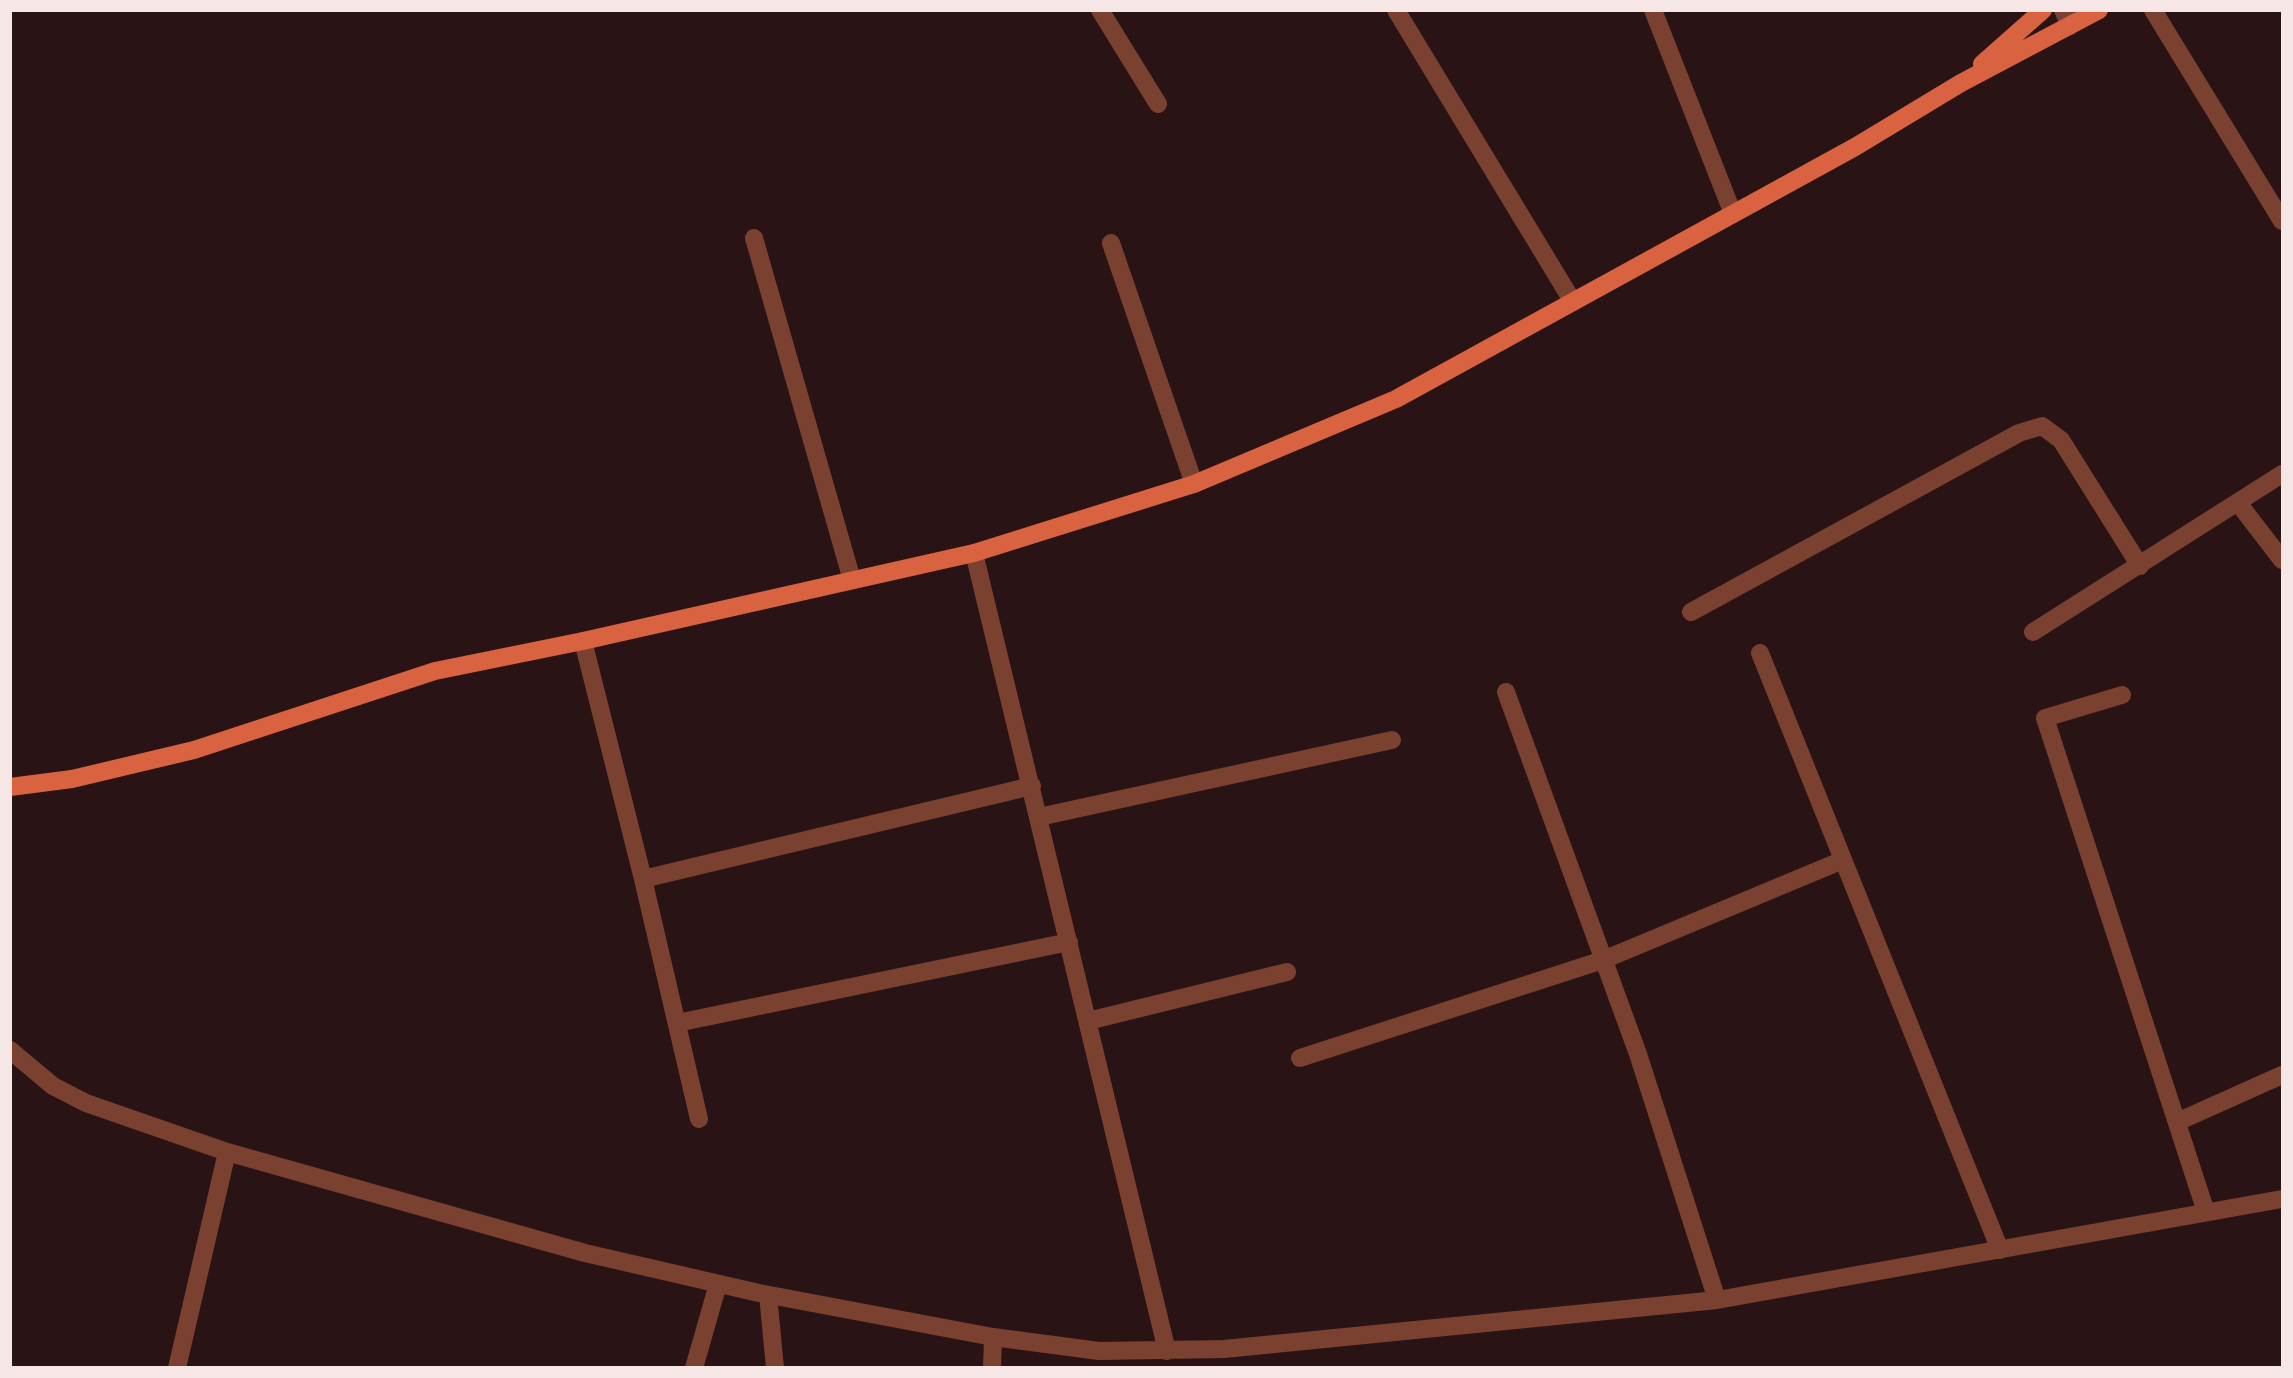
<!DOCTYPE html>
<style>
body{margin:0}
#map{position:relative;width:2293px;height:1378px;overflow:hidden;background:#2a1314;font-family:"Sofia Sans Condensed",sans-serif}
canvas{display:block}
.frame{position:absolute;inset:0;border:12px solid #f7e6e6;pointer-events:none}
</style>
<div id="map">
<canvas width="2293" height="1378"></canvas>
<div class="frame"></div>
</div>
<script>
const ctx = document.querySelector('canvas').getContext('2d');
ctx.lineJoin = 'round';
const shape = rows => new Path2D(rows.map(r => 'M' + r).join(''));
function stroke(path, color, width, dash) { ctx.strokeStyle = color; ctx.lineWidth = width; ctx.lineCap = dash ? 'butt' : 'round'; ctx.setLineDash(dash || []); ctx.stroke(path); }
stroke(shape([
 [1100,10,1158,104],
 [1396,10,1573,302],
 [1653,10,1733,214],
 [2063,10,2070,26],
 [2153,10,2282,221],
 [754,238,852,580],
 [1111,243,1194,484],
 [2239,504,2282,560],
 [974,553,1167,1351],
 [1691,612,2019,433,2042,426,2061,440,2140,566],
 [2033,632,2282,474],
 [583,641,643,879,699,1119],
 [1760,653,2000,1250],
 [1506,692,1638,1054,1717,1300],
 [2122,695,2045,718,2206,1212],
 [1039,817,1392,740],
 [643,879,1032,786],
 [1088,1021,1287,972],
 [677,1023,1069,942],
 [10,1050,53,1086,86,1103,227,1152,585,1253,759,1293,993,1337,1099,1351,1224,1349,1717,1300,2282,1199],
 [1300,1058,1603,960,1843,860],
 [2177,1122,2282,1075],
 [768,1295,775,1368],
 [177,1368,227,1152],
 [694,1368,718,1284],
 [992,1368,993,1337]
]), '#7a4131', 18);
stroke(shape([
 [1982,64,2043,10],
 [10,787,72,779,194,750,435,671,583,641,974,553,1194,484,1396,399,1855,147,1961,83,2099,10]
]), '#d96340', 18);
</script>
